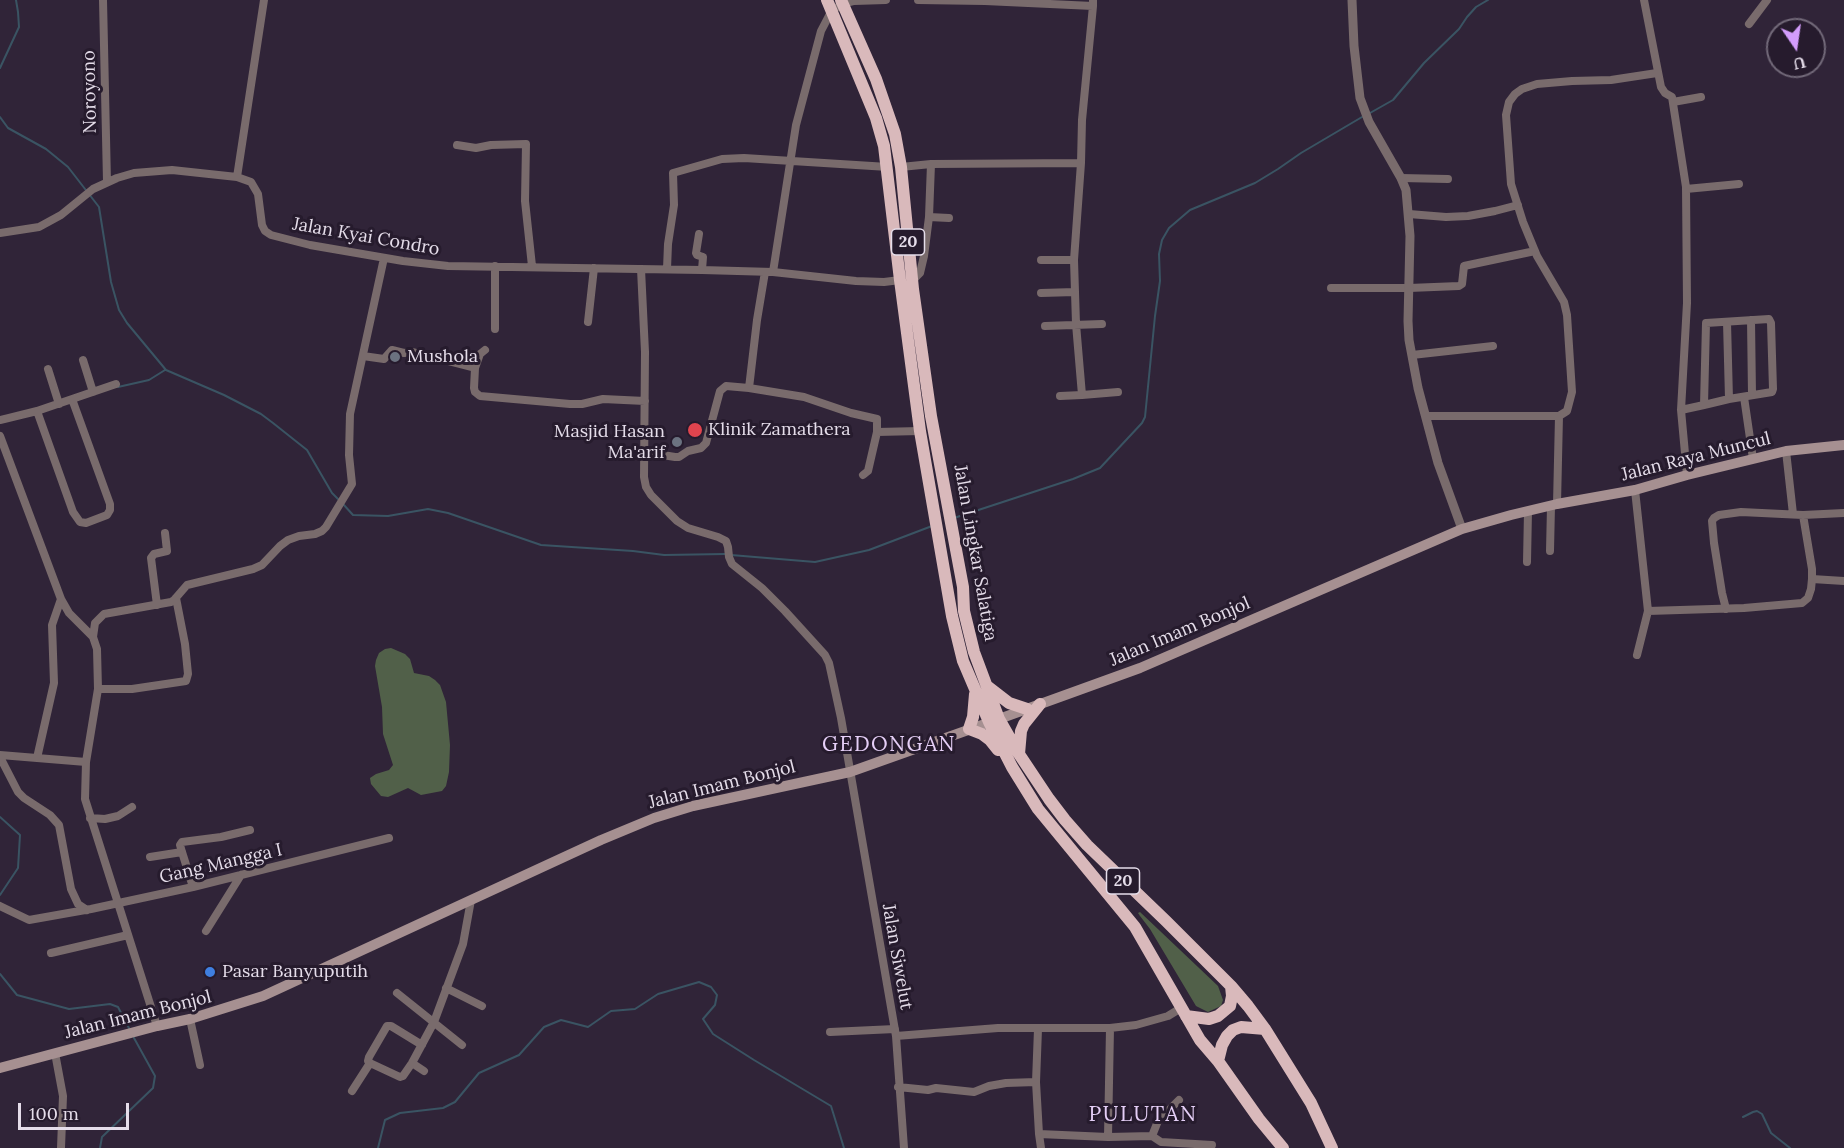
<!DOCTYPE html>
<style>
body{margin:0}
#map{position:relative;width:1844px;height:1148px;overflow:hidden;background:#302438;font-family:Lora,serif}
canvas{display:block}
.north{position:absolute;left:1766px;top:18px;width:60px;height:60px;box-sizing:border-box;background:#261b2d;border:2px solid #726979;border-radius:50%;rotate:167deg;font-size:16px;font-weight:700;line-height:24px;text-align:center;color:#e5ddea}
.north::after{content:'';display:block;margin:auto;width:21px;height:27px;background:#d39cfc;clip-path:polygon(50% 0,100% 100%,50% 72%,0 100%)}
.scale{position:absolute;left:18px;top:1103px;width:111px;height:27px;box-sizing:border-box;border:3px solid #e5ddea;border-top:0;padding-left:8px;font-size:18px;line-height:21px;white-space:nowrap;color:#e5ddea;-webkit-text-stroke:4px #261b2d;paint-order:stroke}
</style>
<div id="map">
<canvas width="1844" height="1148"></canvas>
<div class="north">U</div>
<div class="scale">100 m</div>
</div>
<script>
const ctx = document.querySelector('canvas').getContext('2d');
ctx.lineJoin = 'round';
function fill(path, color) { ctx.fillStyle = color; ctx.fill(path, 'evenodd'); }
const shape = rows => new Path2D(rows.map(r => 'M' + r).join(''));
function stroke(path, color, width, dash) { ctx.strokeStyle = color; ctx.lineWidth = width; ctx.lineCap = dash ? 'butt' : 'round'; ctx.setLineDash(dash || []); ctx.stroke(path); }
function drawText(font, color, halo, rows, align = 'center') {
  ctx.font = font + ' Lora,serif'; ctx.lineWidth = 6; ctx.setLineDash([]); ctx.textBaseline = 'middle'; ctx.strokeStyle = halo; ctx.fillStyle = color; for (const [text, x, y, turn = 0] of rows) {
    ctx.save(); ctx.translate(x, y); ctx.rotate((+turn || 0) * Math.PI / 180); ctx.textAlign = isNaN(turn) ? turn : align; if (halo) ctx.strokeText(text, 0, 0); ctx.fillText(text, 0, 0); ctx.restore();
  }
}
fill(shape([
 [391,648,405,654,410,659,414,673,429,676,435,680,440,685,446,702,450,745,449,772,446,786,442,791,421,795,408,788,388,797,381,796,371,784,370,778,376,774,389,770,393,765,383,734,382,707,375,666,376,660,379,653,385,649],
 [1140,912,1218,986,1223,1000,1221,1006,1208,1012,1196,1006,1150,929,1140,916,1138,913]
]), '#516049');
stroke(shape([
 [0,68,19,27,18,12,16,0],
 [1370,113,1393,100,1424,63,1459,29,1467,17,1476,7,1488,0],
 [0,117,8,128,46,149,68,167,99,207,111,282,119,310,127,323,166,370,224,395,261,414,273,423,307,450,332,493,339,500],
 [118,387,149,380,165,370],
 [343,504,353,515,388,516,428,509,448,513,541,545,633,551,664,555,725,554],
 [954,518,1073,479,1100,468,1142,423,1145,417,1155,316,1160,281,1159,254,1162,240,1169,228,1190,210,1255,183,1278,169,1301,153,1362,117],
 [731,555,815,562,869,550,932,526],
 [0,817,20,835,18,868,0,895],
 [0,974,17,995,69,1009,110,1004,118,1007,130,1030],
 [1743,1117,1753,1112,1757,1111,1762,1114,1771,1133,1790,1148],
 [100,1148,102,1137,153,1088,155,1076,134,1038],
 [378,1148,385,1120,400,1113,443,1108,455,1102,479,1073,519,1055,544,1027,561,1020,588,1027,611,1011,635,1009,658,994,699,982,711,987,717,995,715,1005,703,1019,713,1034,754,1060,831,1106,844,1148]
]), '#3a5463', 2);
stroke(shape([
 [103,0,107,182],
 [918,0,985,1,1093,6,1093,0],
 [1644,0,1661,87,1665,93,1672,97,1686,187,1687,303,1681,410,1687,475],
 [1749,24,1767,0],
 [1673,102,1701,97],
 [457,145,476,148,491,145,526,144,525,201,532,266],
 [1081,163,1074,260,1076,324,1082,395,1118,392],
 [901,167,931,164,1081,163,1082,120,1093,6],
 [237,177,264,0],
 [1401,178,1448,179],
 [1686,189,1739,184],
 [1409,214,1446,217,1468,216,1495,211,1518,205],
 [929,217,949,218],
 [0,233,39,227,61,215,93,189,117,178,134,173,172,170,237,177,251,182,258,194,262,225,265,231,271,235,310,245,403,261,448,266,702,270,773,272,856,281,884,282,900,280],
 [699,234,696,253,697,255,703,257,702,270],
 [1041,260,1074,260],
 [495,266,495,329],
 [641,269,645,352,644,477,646,487,651,495,677,521,688,528,718,537,726,541,728,547,729,557,732,564,762,588,785,611,825,655,829,663,841,718,896,1036,904,1148],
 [667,269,668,244,674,205,673,173,722,159,744,158,888,167],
 [773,272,796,125,821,31,832,10,843,4,854,1,886,0],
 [912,279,915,278,920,273,924,256,929,217,931,164],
 [1331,288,1409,288,1459,286,1462,284,1464,266,1535,251],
 [1041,293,1075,292],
 [1751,320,1752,395],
 [588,322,594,268],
 [1727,322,1729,399],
 [1045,326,1102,324],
 [1412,355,1493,346],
 [363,356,384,359,392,350,404,353,413,352,475,368,474,388,475,392,480,396,570,404,582,404,603,399,645,401],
 [83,360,93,392],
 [475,368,480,354,485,350],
 [48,369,59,404],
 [749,388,804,397,851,413,877,419,877,432,868,471,863,475],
 [1060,396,1082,395],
 [1744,397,1753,459],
 [1681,410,1704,405,1729,399,1772,392,1773,389,1771,323,1769,319,1706,323,1704,405],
 [37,411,73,512,80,522,86,523,107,515,110,510,110,504,72,399],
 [1426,416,1559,416],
 [0,420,37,411,116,384],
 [877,432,920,431],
 [0,436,61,599,69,613,93,637,97,649,98,689,86,762,85,799,157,1026],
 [1786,451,1793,514],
 [644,452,675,457,679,457,688,451,701,448,706,443,720,391,726,386,749,388,757,320,765,272],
 [1635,490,1648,611,1637,655],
 [1557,504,1559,416,1567,411,1572,392,1567,315,1564,302,1537,256,1523,222,1511,184,1506,115,1509,102,1515,94,1522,89,1537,84,1572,81,1611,80,1657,73],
 [1803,515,1812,569,1812,579],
 [1550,551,1551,506],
 [1527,562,1528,511],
 [157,605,151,558,154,554,167,551,165,533],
 [1726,609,1722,593,1714,543,1712,521,1714,518,1719,515,1741,512,1803,515,1844,513],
 [1648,611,1744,608,1802,603,1808,598,1811,589,1812,579,1844,581],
 [93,637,95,623,104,614,171,602,174,600,187,585,253,569,262,565,280,546,288,540,299,536,315,534,322,531,326,527,352,484,349,455,350,414,384,258],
 [98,689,132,689,186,681,188,674,185,644,176,598],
 [0,755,86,762],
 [0,757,18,792,24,798,50,815,59,825,71,889,78,904,87,910],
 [37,758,54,683,52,625,61,599],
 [90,818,105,819,118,816,132,807],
 [150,857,182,852],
 [193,887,182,852,180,845,182,842,221,837,250,830],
 [0,906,29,920,91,909,193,887,389,838],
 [206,931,241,875],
 [51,953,128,935],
 [446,988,482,1006],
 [397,993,462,1045],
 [190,1019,200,1065],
 [1038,1029,1036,1082,1039,1134],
 [830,1032,895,1029],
 [896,1036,998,1028,1110,1028,1136,1025,1168,1016,1181,1008],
 [55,1053,63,1096,61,1148],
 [370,1063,400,1077,403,1076,412,1063,434,1022,463,944,471,900],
 [412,1063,424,1071],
 [898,1087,928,1090,936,1088,974,1092,989,1086,1006,1083,1036,1082],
 [352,1091,370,1063,368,1061,369,1057,387,1026,391,1026,422,1045],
 [1152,1136,1158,1121,1179,1100],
 [1108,1137,1110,1028],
 [1041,1148,1039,1134,1108,1137,1152,1136,1161,1142,1212,1145]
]), '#796b6c', 8);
stroke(shape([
 [1352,0,1354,46,1360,98,1369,122,1401,178,1406,190,1410,236,1408,321,1409,340,1418,388,1438,463,1462,529]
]), '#796b6c', 9);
stroke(shape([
 [0,1068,157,1026,190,1019,263,996,601,840,654,818,693,806,850,772,999,719,1140,668,1462,529,1511,515,1557,504,1635,490,1687,475,1786,451,1844,445]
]), '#a69091', 10);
stroke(shape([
 [827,0,876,118,884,146,900,280,920,431,952,616,963,661,989,722,1012,767,1038,809,1135,927,1200,1040,1218,1061,1259,1119,1283,1148],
 [841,0,876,79,895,134,901,167,913,289,931,416,963,587,964,611,974,652,999,719,1019,754,1049,799,1065,820,1087,845,1166,921,1231,986,1248,1006,1265,1029,1311,1103,1332,1148],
 [987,686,1009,703,1027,709],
 [975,694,973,717,969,729,982,734,990,740,998,750],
 [1019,754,1021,731,1024,724,1040,704],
 [1186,1016,1209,1019,1218,1016,1230,1006,1232,996,1231,986],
 [1218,1061,1222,1045,1227,1036,1233,1030,1241,1027,1265,1029]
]), '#d9b9bb', 12);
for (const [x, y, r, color] of [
 [395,357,6,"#6b7280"],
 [695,430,8,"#e0444e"],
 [677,442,6,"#6b7280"],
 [210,972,6,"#3f7fe0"]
]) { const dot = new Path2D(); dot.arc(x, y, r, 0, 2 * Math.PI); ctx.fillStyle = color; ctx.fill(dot); stroke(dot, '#261b2d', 2); }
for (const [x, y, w] of [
 [908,242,33],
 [1123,881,33]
]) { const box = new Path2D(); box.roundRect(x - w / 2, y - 13, w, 26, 4.5); ctx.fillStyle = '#261b2d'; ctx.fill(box); stroke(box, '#e5ddea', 1.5); }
drawText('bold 16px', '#e5ddea', null, [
 ["20",908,242],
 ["20",1123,881]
]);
drawText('18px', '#e5ddea', '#261b2d', [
 ["Noroyono",90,92,-91],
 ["Jalan Kyai Condro",366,237,10],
 ["Jalan Raya Muncul",1696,457,-14],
 ["Jalan Lingkar Salatiga",975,553,80],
 ["Jalan Imam Bonjol",1180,632,-23],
 ["Jalan Imam Bonjol",722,785,-14],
 ["Gang Mangga I",221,864,-13],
 ["Jalan Siwelut",897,957,80],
 ["Jalan Imam Bonjol",138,1015,-14]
]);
drawText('18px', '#e5ddea', '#261b2d', [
 ["Mushola",407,357],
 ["Klinik Zamathera",708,430],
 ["Masjid Hasan",665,432,"right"],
 ["Ma'arif",665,453,"right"],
 ["Pasar Banyuputih",222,972]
], 'left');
ctx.letterSpacing = '1.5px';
drawText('21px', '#e5cff7', '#261b2d', [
 ["GEDONGAN",889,745],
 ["PULUTAN",1143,1115]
]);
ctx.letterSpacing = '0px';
</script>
